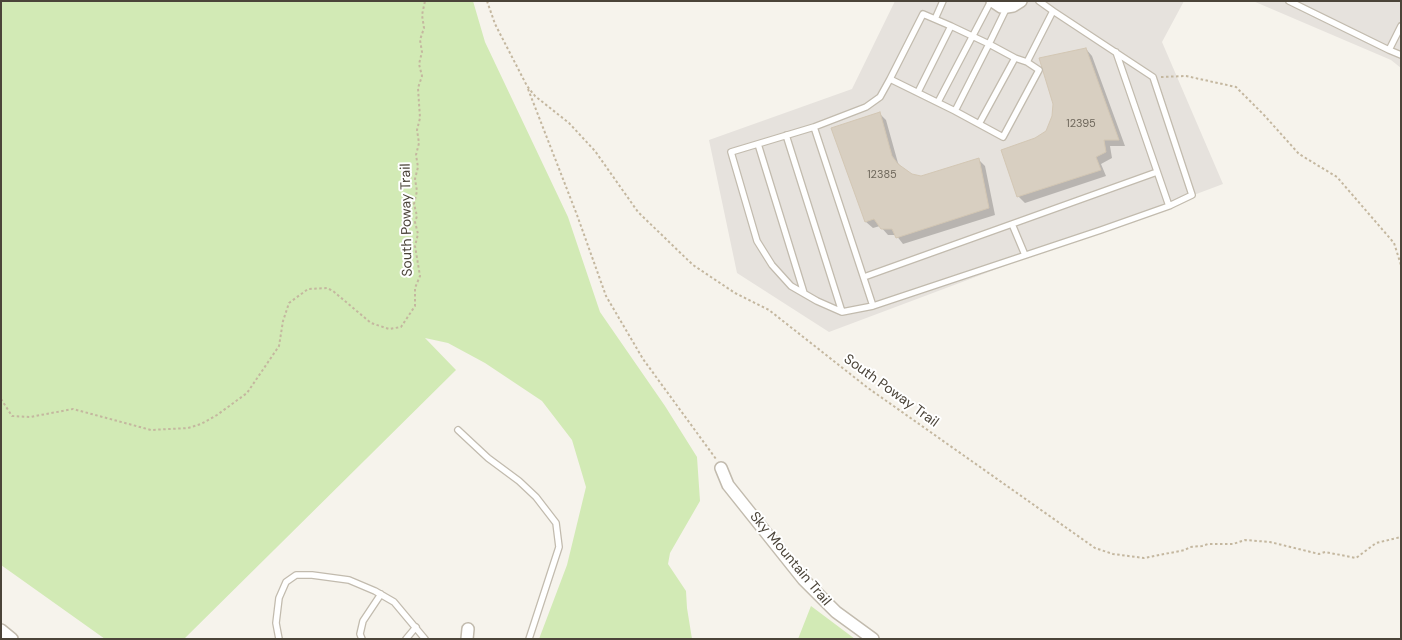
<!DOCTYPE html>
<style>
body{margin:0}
#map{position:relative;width:1402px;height:640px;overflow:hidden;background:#f6f3ec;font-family:"DM Sans",sans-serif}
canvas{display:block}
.frame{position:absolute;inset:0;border:2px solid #4b4439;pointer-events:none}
</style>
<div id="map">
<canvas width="1402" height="640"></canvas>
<div class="frame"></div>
</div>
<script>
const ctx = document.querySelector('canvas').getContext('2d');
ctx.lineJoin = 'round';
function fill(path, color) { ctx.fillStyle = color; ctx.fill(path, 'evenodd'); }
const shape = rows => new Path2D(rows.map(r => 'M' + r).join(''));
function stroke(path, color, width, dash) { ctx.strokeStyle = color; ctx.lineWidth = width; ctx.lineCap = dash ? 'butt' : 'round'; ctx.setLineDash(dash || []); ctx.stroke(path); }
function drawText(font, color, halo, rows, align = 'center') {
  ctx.font = font + ' "DM Sans",sans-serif'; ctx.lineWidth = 4; ctx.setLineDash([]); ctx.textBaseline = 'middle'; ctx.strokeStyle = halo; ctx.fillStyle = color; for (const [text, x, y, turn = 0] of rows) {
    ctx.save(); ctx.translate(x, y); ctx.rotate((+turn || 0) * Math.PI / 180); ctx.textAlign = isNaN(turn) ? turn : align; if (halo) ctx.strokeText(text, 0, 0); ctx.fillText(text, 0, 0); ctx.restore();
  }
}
fill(shape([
 [895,1,1184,1,1162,42,1223,184,829,332,737,273,709,140,852,89],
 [1253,1,1401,1,1401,68,1391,60]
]), '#e6e2dd');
fill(shape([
 [1,1,473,1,485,42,568,217,600,312,665,406,697,457,700,501,670,553,668,564,686,591,687,608,692,639,539,639,567,565,586,487,572,440,542,401,485,363,448,343,425,338,456,370,184,639,105,639,1,565],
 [811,606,855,639,798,639]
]), '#d2eab5');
fill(shape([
 [1086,49,1092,56,1125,146,1110,146,1112,158,1101,164,1106,176,1025,203,1018,196,1036,139,1047,132],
 [879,113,886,120,898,163,902,168,911,175,921,177,979,160,985,166,995,215,903,244,896,235,888,235,880,226,873,228,866,222,833,129]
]), '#0003');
const building = shape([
 [1086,48,1119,140,1104,140,1106,152,1096,157,1101,170,1017,197,1001,150,1035,138,1046,131,1052,116,1053,104,1039,58,1086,48],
 [880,112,892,156,898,164,912,174,921,176,979,158,989,208,896,238,892,229,881,229,874,219,865,222,831,128,880,112]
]);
fill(building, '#d8cfc1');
stroke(building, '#d3c7b4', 1);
const lane = shape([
 [1289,1,1389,50,1401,26],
 [935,19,943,1],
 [951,26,923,14,890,79,955,111],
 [1389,50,1401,55],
 [1116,52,1169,206],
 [1015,58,1027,62,1039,70,1003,137,979,124,1015,58],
 [1027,62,1053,11,1039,1],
 [918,92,951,26,989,44,1007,7],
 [938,102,991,1],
 [979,124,955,111,989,44,1015,58],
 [814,127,731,152,757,241,772,265,791,286,817,301,842,312,873,306,814,127,866,107,880,97,890,79],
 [786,135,842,312],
 [758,144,804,293],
 [1025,255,1012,224,1157,172],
 [864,277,1012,224],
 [873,306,1101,230,1169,206,1192,195,1153,77,1053,11],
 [458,430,488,458,519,481,536,497,556,523,559,547,529,639],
 [279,639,276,623,279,598,286,582,296,575,312,575,349,580,375,591,394,602,425,639],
 [362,639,360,634,363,621,381,594],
 [406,639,416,627]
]);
const street = shape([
 [992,1,1001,7,1007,7,1013,6,1021,1],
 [721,468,728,485,803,579,836,612,873,639],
 [1,630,12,639],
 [467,639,468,629]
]);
stroke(lane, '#c2bbae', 8);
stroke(street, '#c2bbae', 14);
stroke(shape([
 [487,1,495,24,527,86,535,96,569,123,595,151,638,212,693,265,735,293,769,310,868,388,1095,548,1113,554,1144,558,1185,550,1190,547,1202,546,1208,544,1233,544,1245,540,1270,542,1319,554,1325,552,1356,558,1376,543,1401,537],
 [1161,77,1186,76,1236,87,1264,115,1299,154,1337,177,1394,243,1401,265],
 [528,89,577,215,606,296,643,359,716,459],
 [1,399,12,416,30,417,73,409,151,430,188,428,201,424,217,415,247,393,279,346,283,321,289,303,308,289,327,288,333,291,371,323,389,329,401,327,415,306,415,288,420,276,415,246,418,234,415,222,417,216,414,204,417,191,415,179,418,167,416,155,419,143,417,130,420,118,418,88,422,76,419,64,422,52,420,40,424,28,422,15,425,1]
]), '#c4b79f', 2, [2.5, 2.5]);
stroke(lane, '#fff', 5.5);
stroke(street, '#fff', 11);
drawText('11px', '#6e675b', null, [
 ["12395",1081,124],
 ["12385",882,175]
]);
drawText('14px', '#4b4439', '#fff', [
 ["South Poway Trail",407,220,-91],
 ["South Poway Trail",891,391,36],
 ["Sky Mountain Trail",790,559,50]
]);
</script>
